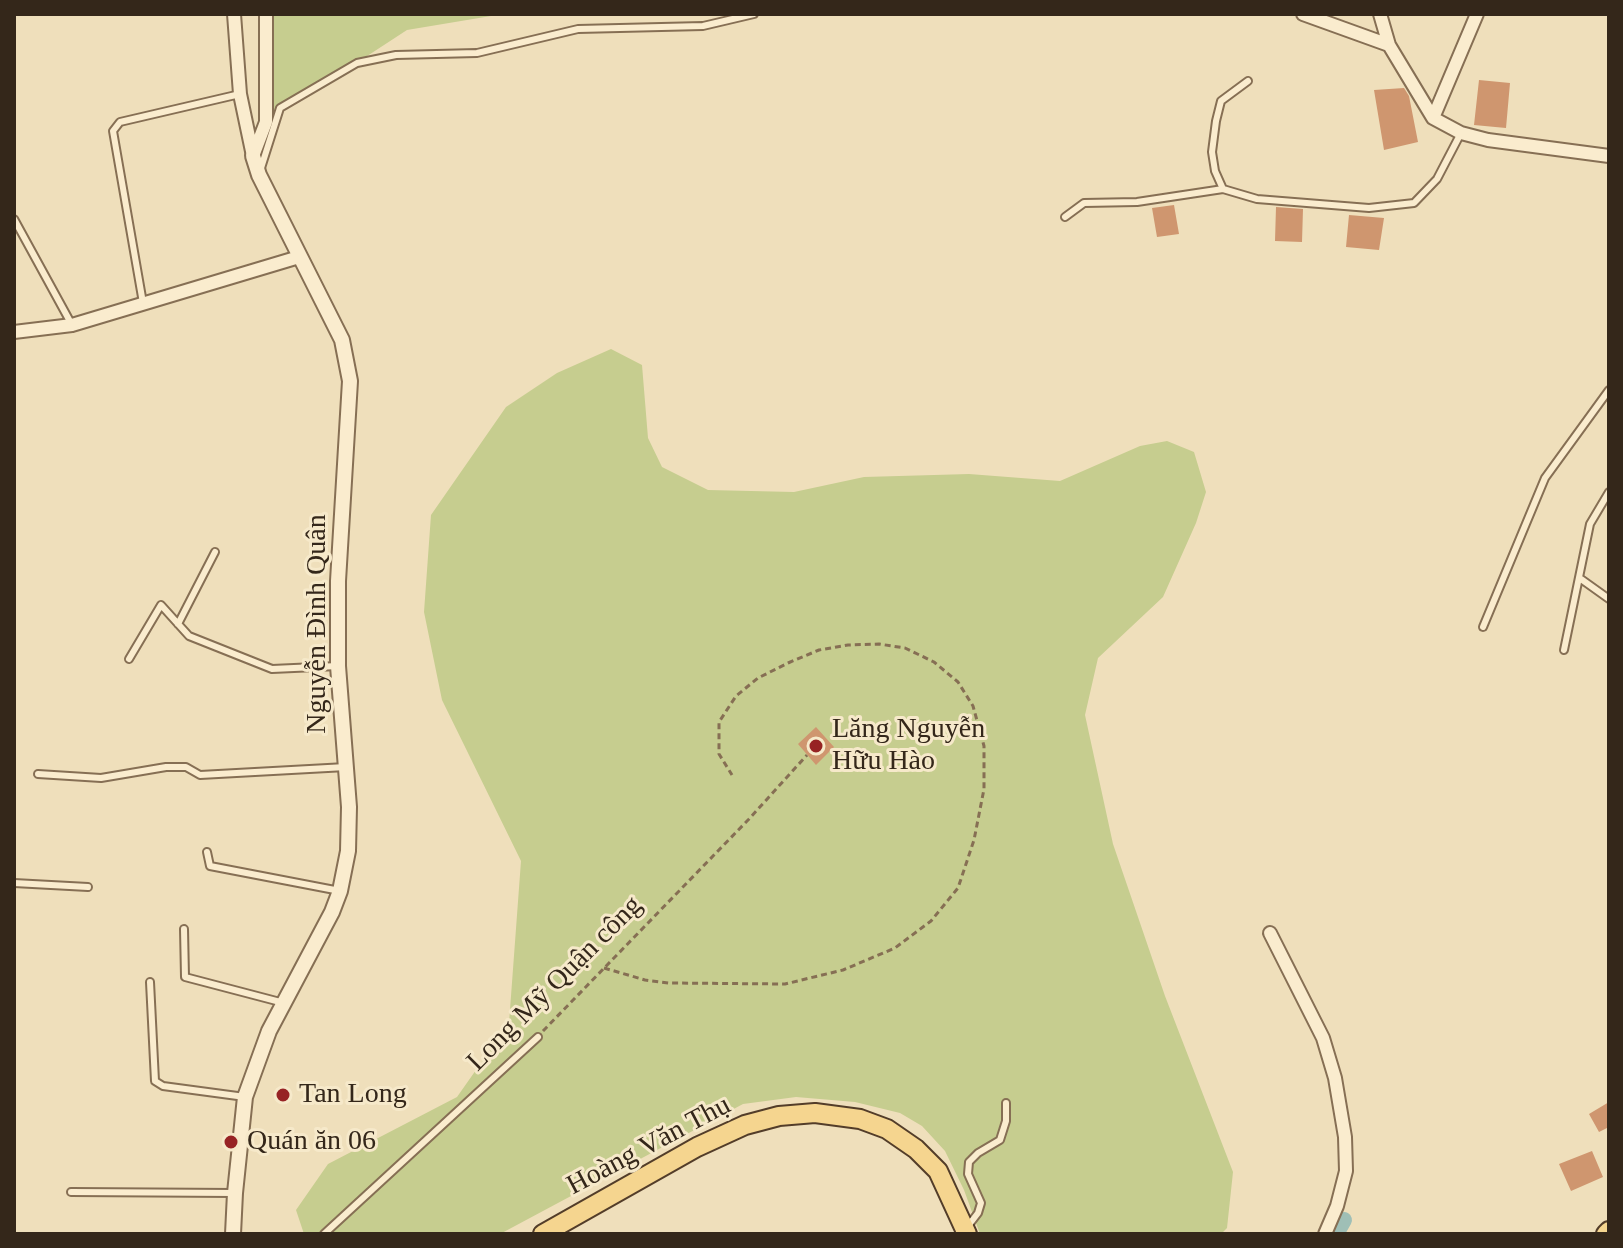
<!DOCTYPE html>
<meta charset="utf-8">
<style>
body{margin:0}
#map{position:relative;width:1623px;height:1248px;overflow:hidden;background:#efdfbb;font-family:"Times New Roman",serif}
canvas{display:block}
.frame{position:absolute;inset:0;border:16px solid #34271a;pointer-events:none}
</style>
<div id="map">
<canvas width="1623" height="1248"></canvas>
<div class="frame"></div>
</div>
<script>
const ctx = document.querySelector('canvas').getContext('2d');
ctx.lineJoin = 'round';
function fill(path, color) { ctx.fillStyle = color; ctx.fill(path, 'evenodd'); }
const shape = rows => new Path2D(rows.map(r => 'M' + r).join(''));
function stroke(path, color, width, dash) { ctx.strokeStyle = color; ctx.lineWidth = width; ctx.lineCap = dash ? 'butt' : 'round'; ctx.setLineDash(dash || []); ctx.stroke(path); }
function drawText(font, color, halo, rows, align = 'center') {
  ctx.font = font + ' "Times New Roman",serif'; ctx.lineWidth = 6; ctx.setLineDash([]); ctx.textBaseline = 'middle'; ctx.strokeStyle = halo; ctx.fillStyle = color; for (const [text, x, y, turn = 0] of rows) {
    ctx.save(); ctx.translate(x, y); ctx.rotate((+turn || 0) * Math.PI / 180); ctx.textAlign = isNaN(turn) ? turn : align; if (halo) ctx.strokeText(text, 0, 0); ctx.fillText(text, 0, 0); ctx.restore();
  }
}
fill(shape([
 [268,14,503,14,407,30,266,122],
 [611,349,642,365,648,438,662,467,708,490,794,492,864,477,969,474,1060,481,1140,446,1167,441,1194,452,1206,492,1196,523,1163,597,1098,658,1085,715,1113,844,1165,996,1233,1172,1227,1228,1221,1234,980,1234,964,1190,945,1151,922,1126,900,1113,855,1102,796,1097,743,1104,500,1234,304,1234,296,1210,328,1164,457,1097,509,1023,521,861,442,700,424,612,431,515,506,407,557,373]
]), '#c6cd8f');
stroke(shape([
 [1336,1234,1344,1220]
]), '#9fbfb6', 16);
fill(shape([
 [1479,80,1510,83,1506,128,1474,125],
 [1404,88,1409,96,1418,142,1384,150,1374,90],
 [1174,205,1179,234,1157,237,1152,208],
 [1276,207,1303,209,1302,242,1275,241],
 [1349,215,1384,218,1379,250,1346,247],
 [816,727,834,747,816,765,798,744],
 [1609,1102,1609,1127,1599,1132,1589,1114],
 [1592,1151,1603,1177,1571,1191,1559,1164]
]), '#cf966f');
const service = shape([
 [261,168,280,108,357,63,396,55,477,53,578,29,703,26,754,14],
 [1223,189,1215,171,1212,152,1216,121,1221,101,1248,81],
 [1065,217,1084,203,1137,202,1223,189,1257,199,1369,208,1414,203,1437,179,1461,133],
 [14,219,72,325],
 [143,303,113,131,120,122,240,94],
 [1581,579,1609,599],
 [178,624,215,552],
 [1483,627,1545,478,1609,390],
 [1564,650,1590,524,1609,492],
 [129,659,161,605,189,636,272,669,338,666],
 [38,774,101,778,166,767,186,767,200,775,346,767],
 [207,852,210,866,340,891],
 [14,883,88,887],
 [184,929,185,977,284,1003],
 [150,982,155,1081,163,1086,245,1097],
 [71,1192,235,1193],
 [968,1226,978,1213,981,1203,968,1174,969,1162,978,1153,1000,1140,1006,1121,1006,1103],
 [324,1234,538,1037]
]);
const minor = shape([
 [234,14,240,94,253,156],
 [1303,14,1389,45],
 [1380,14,1389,45,1433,118,1461,133,1488,140,1609,156],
 [1433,118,1477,14],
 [253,156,266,122,266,14],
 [14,332,72,325,299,257],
 [1270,933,1323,1038,1335,1078,1345,1137,1346,1171,1337,1206,1325,1234]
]);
const tertiary = shape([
 [233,1234,235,1193,245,1097,269,1031,332,912,340,891,348,851,349,807,338,666,338,581,350,381,342,340,259,175,253,156]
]);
const primary = shape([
 [543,1234,697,1147,745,1125,779,1116,815,1113,860,1119,887,1129,916,1149,938,1171,967,1234],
 [1606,1234,1609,1231]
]);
stroke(service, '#866f54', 10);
stroke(minor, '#866f54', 16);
stroke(tertiary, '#866f54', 18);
stroke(primary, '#533d29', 22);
stroke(shape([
 [604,968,645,980,669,983,785,984,843,970,895,948,931,921,958,888,974,840,984,789,984,746,973,706,958,682,934,662,905,648,879,644,848,645,819,650,788,663,758,678,736,696,719,722,719,754,732,775],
 [543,1031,749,819,807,755]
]), '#866f54', 3, [6, 4]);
stroke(service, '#faecce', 6);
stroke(minor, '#faecce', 12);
stroke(tertiary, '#faecce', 14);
stroke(primary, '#f5d58f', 18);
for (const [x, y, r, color] of [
 [816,746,8,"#972324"],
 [283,1095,8,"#972324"],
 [231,1142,8,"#972324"]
]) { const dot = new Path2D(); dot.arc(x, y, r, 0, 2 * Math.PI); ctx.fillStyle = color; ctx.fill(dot); stroke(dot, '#f6e9ca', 3); }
drawText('28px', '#34271a', '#f6e9ca', [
 ["Nguyễn Đình Quân",318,624,-90],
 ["Long Mỹ Quận công",555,984,-45],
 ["Hoàng Văn Thụ",649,1146,-28]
]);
drawText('28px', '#34271a', '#f6e9ca', [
 ["Lăng Nguyễn",832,730],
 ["Hữu Hào",832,762],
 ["Tan Long",299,1095],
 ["Quán ăn 06",247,1142]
], 'left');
</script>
